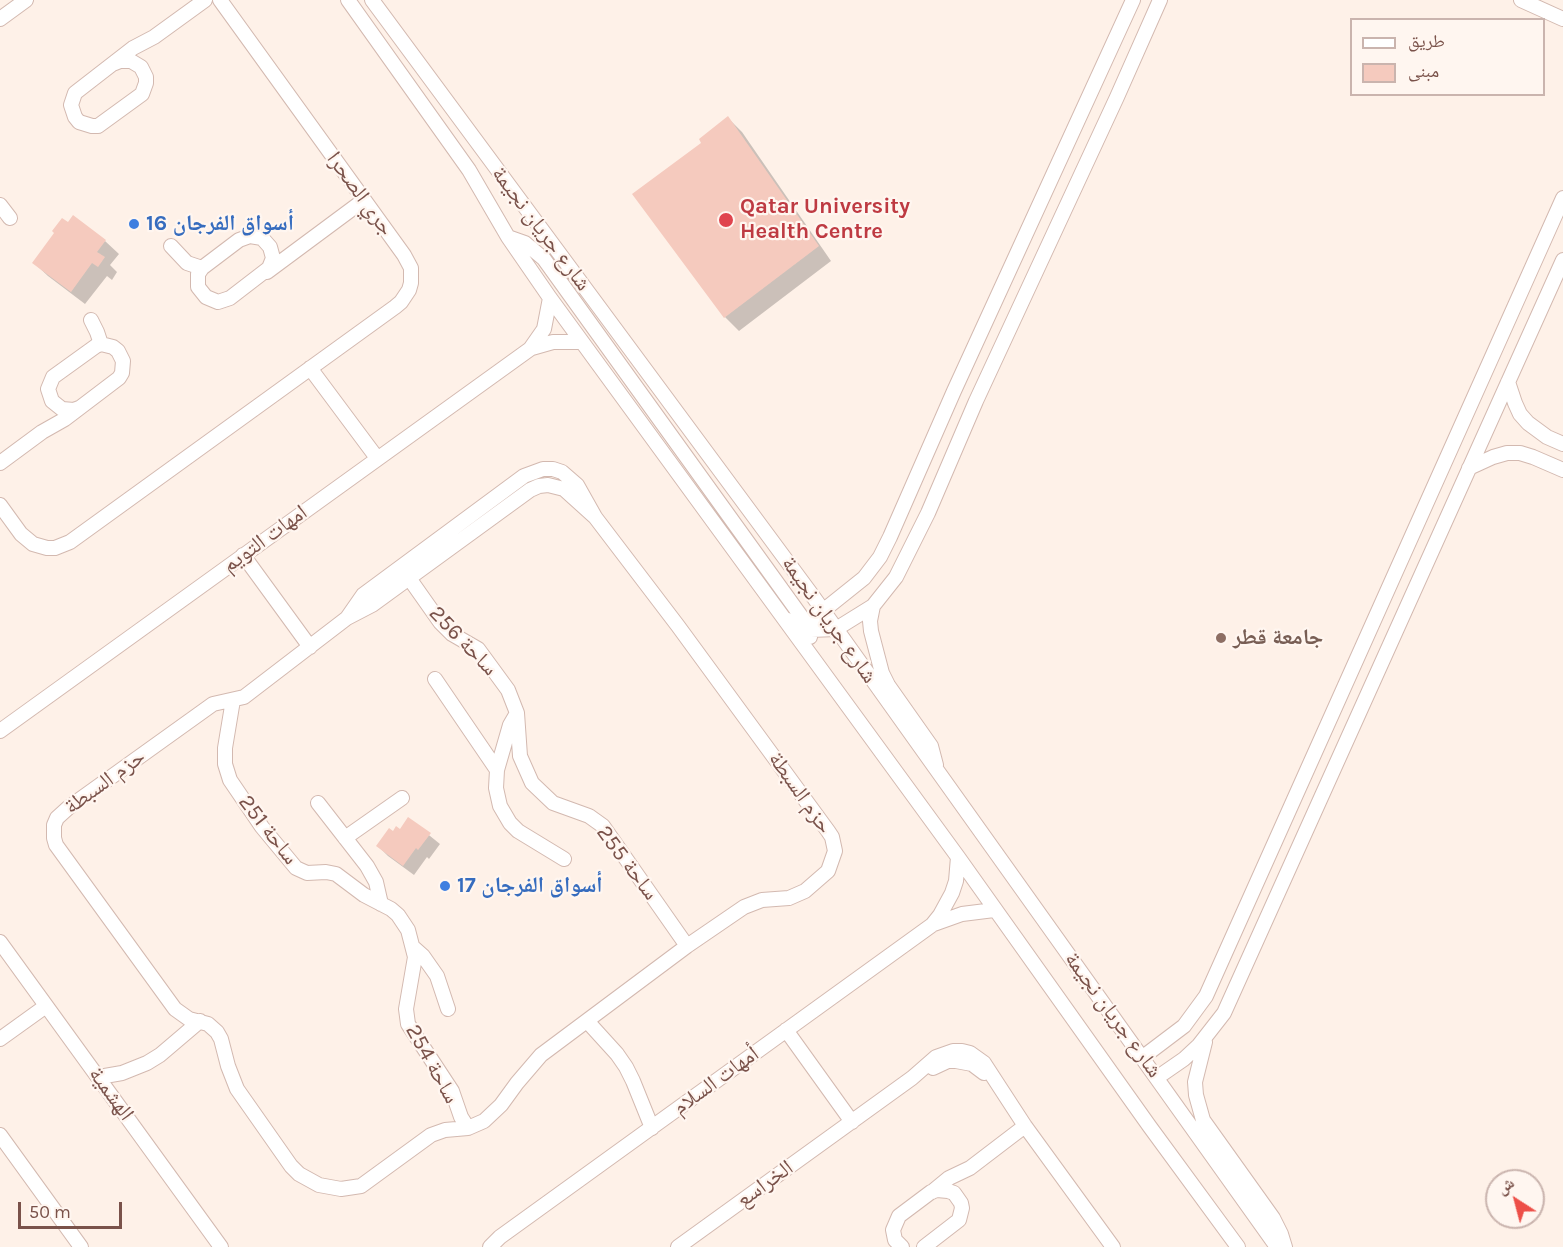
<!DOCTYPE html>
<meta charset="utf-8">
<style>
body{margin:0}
#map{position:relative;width:1563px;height:1247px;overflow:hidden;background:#fef1e8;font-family:Karla,"Noto Naskh Arabic",sans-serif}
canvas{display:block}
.legend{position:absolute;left:1350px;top:18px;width:195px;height:78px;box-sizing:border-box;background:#fff6f0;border:2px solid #cab4ae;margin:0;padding:8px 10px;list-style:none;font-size:18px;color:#7a524a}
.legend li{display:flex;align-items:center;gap:12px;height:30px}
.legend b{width:30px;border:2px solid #cab4ae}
.north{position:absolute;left:1485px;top:1169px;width:60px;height:60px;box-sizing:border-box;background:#fff6f0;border:2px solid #cab4ae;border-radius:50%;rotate:324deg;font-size:16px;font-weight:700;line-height:24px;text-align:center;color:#7a524a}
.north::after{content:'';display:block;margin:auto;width:21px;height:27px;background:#ed4f48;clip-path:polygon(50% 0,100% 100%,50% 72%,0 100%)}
.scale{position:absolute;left:18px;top:1202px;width:104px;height:27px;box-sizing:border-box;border:3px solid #7a524a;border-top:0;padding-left:8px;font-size:18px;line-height:21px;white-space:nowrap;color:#7a524a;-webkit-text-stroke:4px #fff6f0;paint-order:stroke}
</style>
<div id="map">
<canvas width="1563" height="1247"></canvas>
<ul class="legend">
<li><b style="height:8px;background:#fff"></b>طريق</li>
<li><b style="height:16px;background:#f5cabe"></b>مبنى</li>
</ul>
<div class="north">ش</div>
<div class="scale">50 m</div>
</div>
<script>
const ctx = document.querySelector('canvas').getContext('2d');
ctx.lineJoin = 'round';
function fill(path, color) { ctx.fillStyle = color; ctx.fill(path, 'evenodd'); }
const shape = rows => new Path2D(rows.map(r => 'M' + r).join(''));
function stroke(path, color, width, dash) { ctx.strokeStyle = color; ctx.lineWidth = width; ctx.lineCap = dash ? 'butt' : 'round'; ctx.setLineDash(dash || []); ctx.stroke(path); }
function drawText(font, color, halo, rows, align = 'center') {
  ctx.font = font + ' Karla,"Noto Naskh Arabic",sans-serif'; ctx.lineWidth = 4.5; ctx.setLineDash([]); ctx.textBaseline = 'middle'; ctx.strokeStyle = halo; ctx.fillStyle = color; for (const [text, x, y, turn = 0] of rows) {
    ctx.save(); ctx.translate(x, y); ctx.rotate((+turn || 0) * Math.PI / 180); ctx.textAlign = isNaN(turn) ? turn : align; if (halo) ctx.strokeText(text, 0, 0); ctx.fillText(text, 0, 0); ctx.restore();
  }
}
fill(shape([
 [728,118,742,132,831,261,739,331,725,317,635,195,703,143],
 [105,241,119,254,110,265,117,272,112,280,107,276,85,304,48,276,34,263],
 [409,819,440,844,429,859,427,857,414,875,388,856,378,846,393,833,400,831]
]), '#0003');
fill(shape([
 [728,116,819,246,724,318,632,194,701,143,699,139],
 [73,215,106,240,97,252,105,257,98,267,92,263,71,292,32,263,54,233,52,231,62,218,68,222],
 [408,817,431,833,418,850,416,848,403,866,376,846,389,828,393,831,396,826,400,829]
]), '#f5cabe');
const minor = shape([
 [348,0,469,170,508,237,550,298,958,857,1150,1127,1238,1247],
 [372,0,812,595,1277,1247],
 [1521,0,1563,19],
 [0,19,26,0],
 [115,63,120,61,131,61,141,67,146,77,146,83,142,94,98,126,92,126,79,122,75,117,71,105,75,93,133,48,154,37,205,0],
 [0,205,10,218],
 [250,236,262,238,270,247,273,258,269,268,230,298,218,302,206,297,198,287,198,274,202,268,239,240,250,236],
 [508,237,525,243,544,259,811,630],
 [171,246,187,263,202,268],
 [267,272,364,200],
 [91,320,97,332,101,344],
 [532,348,553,342,582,342],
 [310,368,377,458],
 [1508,382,1515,403,1520,414,1528,423,1547,437,1563,444],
 [0,463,42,432,65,419,119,378,122,373,123,361,118,351,113,347,101,344,96,346,53,377,48,389,52,401,62,409,74,410,79,408],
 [1469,468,1493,457,1507,453,1520,453,1533,457,1563,470],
 [0,505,21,534,33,544,47,548,55,548,70,542,395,307,401,302,409,290,411,283,411,268,404,255,220,0],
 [243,555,310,647],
 [409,578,440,622,452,634,478,649,508,690,517,713,520,756,532,783,553,803,589,816,603,826,687,946],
 [873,606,870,621,871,631,882,673,888,685,931,746,936,765],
 [347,618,363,595,524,476,543,469,553,469,562,472,577,485,595,517,678,626,828,831,832,837,835,851,828,871,805,891,789,898,762,900,744,907,687,946,541,1055,517,1083,501,1105,484,1121,468,1128,445,1130,431,1135,361,1186,341,1189,319,1185,299,1174,291,1166,237,1089,228,1066,221,1039,217,1032,208,1024,189,1019,175,1009,56,845,54,838,54,825,57,818,68,808,213,704,244,697,347,618,372,605,530,490,539,486,548,485,564,489,595,517],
 [785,619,811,630,836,629,873,606,896,577,928,513,976,401,1117,97,1160,0],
 [810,637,811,630,819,614,864,578,880,557,890,537,954,391,1133,0],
 [435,679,497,770],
 [233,700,225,748,225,764,230,780,262,827,296,868,307,873,326,872,336,874,364,895,391,909,398,915,408,930,415,957,406,1009,408,1024,452,1091,461,1117,468,1128],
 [517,713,510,725,497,770,496,788,500,806,510,823,518,831,564,859],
 [0,731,530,349,544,329,550,298],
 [318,803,367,866,376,882,381,904],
 [345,838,402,798],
 [934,924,962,914,994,910],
 [0,942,221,1247],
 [414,948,423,956,437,976,448,1009],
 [587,1021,617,1054,626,1067,633,1081,652,1128],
 [786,1030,852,1122],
 [0,1039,46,1006],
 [1205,1042,1195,1082,1196,1095,1203,1120,1273,1218,1281,1234,1285,1247],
 [1143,1057,1184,1026,1206,996,1563,198],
 [933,1068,948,1061,956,1061,972,1064,984,1073],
 [99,1077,122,1073,147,1063,160,1055,200,1021],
 [1158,1077,1184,1059,1199,1045,1224,1013,1563,260],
 [0,1135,81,1247],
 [932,1192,949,1178,970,1168,1025,1126],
 [490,1247,500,1237,932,925,940,915,952,893,956,881,958,857],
 [678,1247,912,1078,936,1057,953,1051,962,1051,970,1053,984,1063,1025,1126,1113,1247],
 [902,1247,895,1240,893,1230,899,1216,931,1192,937,1190,948,1191,954,1193,961,1203,962,1208,959,1220,924,1247]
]);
stroke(minor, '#d3b9b0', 16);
stroke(minor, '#fff', 14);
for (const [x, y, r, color] of [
 [726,220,8,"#e0444e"],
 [134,224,6,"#3f7fe0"],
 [1221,638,6,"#8d6e63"],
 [445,886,6,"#3f7fe0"]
]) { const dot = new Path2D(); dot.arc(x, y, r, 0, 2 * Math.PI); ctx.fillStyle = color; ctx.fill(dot); stroke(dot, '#fff6f0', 2); }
drawText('22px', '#7a524a', '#fff6f0', [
 ["جري الصحرا",360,194,54],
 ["شارع جريان نجيمة",541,229,53],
 ["امهات التويم",265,539,-36],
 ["شارع جريان نجيمة",829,620,55],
 ["ساحة 256",463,641,46],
 ["حزم السبطة",105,782,-36],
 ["حزم السبطة",800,793,55],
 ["ساحة 251",268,830,52],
 ["ساحة 255",627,863,53],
 ["شارع جريان نجيمة",1113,1015,54],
 ["ساحة 254",432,1064,61],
 ["أمهات السلام",716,1081,-36],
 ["الهشمية",111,1094,54],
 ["الخراسع",765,1184,-36]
]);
drawText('bold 22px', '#be3a42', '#fff6f0', [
 ["Qatar University",740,207],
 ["Health Centre",740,232]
], 'left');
drawText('bold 22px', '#366cbe', '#fff6f0', [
 ["أسواق الفرجان 16",146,224],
 ["أسواق الفرجان 17",457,886]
], 'left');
drawText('bold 22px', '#785e54', '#fff6f0', [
 ["جامعة قطر",1233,638]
], 'left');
</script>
